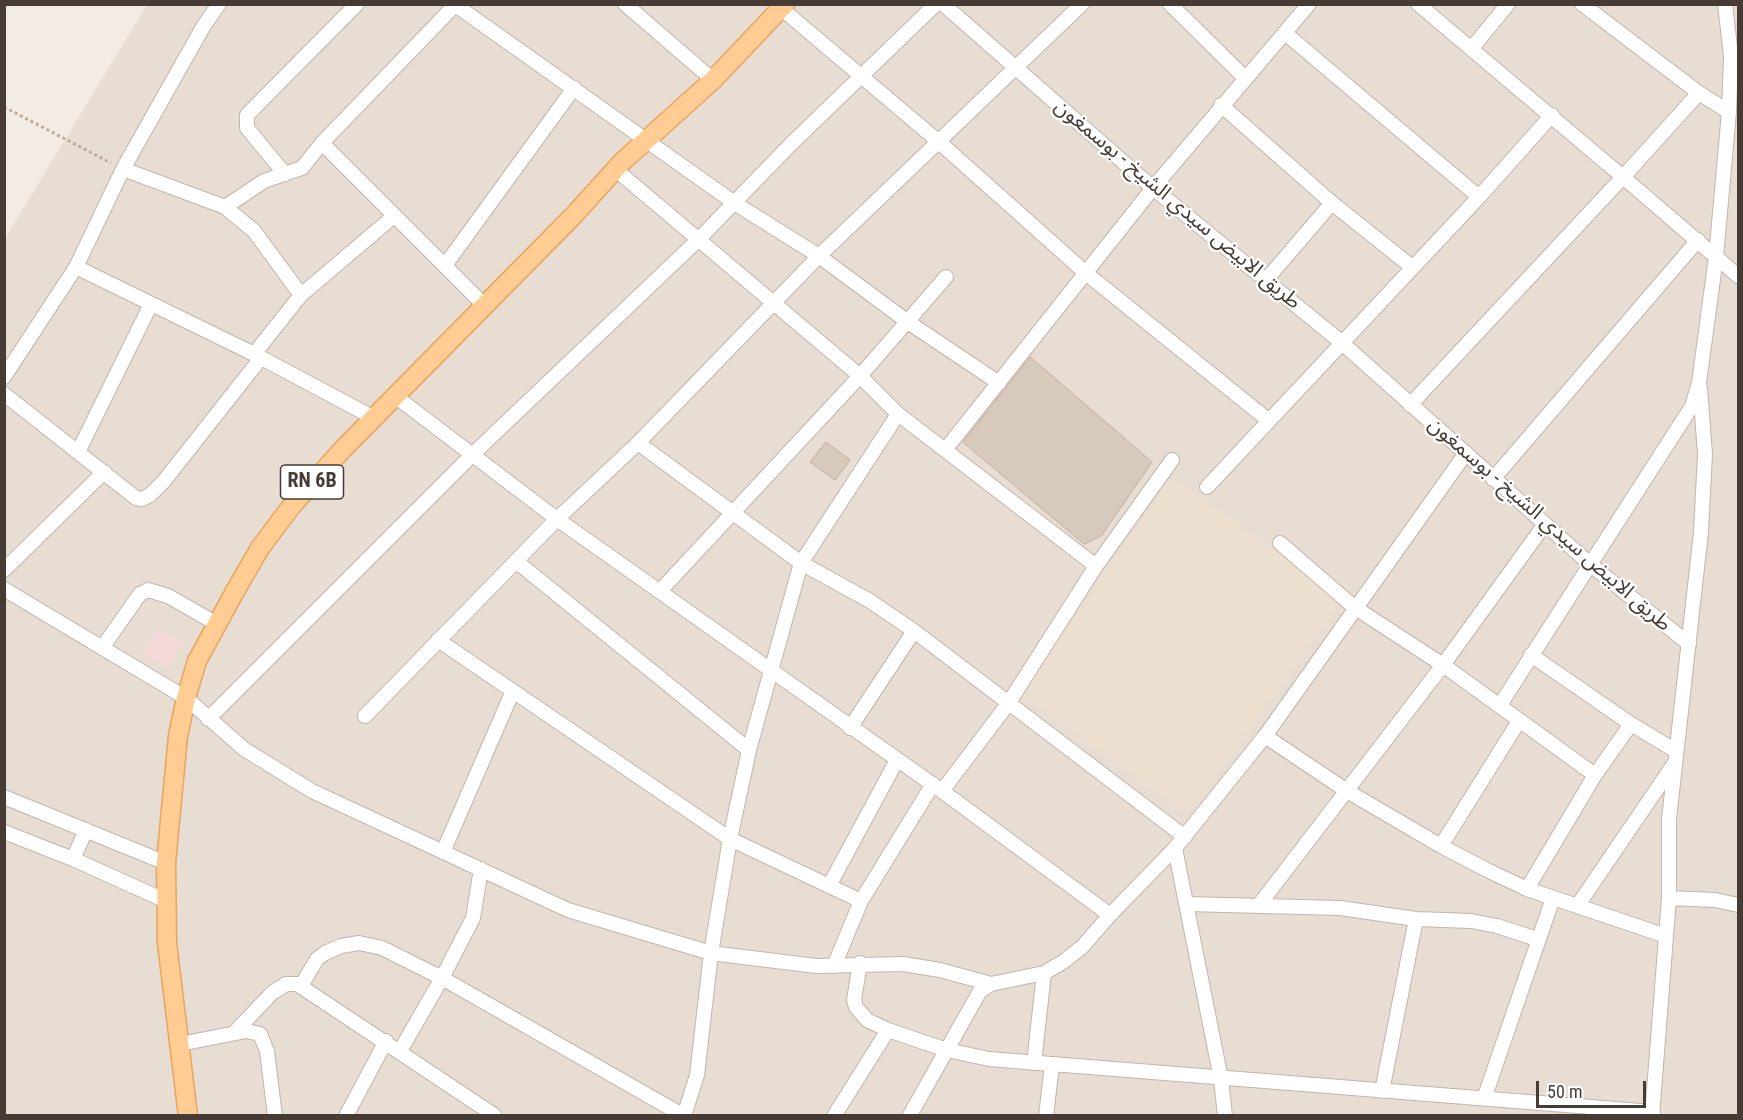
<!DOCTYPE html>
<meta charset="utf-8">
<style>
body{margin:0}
#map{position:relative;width:1743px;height:1120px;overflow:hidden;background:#f3ece5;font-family:"Roboto Condensed",sans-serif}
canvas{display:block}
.frame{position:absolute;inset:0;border:6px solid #463c35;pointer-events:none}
.scale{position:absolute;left:1536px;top:1081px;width:110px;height:27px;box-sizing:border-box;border:3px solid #463c35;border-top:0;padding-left:8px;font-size:18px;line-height:21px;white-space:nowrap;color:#463c35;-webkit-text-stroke:4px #fff;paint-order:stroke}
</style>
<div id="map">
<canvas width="1743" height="1120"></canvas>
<div class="frame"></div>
<div class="scale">50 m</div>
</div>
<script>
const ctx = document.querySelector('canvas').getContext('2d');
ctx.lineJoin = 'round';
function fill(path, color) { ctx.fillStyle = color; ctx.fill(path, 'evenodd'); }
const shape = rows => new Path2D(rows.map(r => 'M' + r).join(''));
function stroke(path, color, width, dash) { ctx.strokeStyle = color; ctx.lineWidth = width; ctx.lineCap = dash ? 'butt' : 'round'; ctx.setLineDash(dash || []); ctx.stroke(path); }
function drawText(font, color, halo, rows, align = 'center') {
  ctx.font = font + ' "Roboto Condensed","Noto Sans Arabic",sans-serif'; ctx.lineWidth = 4.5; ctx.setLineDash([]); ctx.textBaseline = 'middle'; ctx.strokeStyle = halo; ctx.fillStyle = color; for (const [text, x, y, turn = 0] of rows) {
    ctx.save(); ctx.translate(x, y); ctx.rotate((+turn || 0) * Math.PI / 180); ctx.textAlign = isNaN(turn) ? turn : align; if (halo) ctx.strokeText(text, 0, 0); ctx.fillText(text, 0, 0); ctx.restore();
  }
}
fill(shape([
 [147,5,1738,5,1738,1115,5,1115,4,240]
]), '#e7ddd3');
fill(shape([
 [1172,476,1342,601,1188,815,1021,695]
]), '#eddfcf');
fill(shape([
 [157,629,183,643,167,668,143,653]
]), '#f4d8d9');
const building = shape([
 [1030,357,1152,462,1101,536,1084,544,963,442,1030,357],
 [826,442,850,460,835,480,810,462,826,442]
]);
fill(building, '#d8c9bd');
stroke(building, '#d0bcad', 1.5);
const minor = shape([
 [454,4,736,204,819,256,908,322,999,383],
 [625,4,713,80],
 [776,4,939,142,1087,274,1268,420],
 [943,4,1153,188,1341,342,1591,565,1689,644],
 [1170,4,1245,78],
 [1418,4,1623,177,1699,93],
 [1725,4,1731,56,1729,112],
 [1285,33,1479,197],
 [1472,48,1508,4],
 [1221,105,1332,203,1412,267],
 [322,143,484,305],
 [123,169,225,207,254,231,301,295],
 [615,169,860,376,898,414,1096,566],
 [285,174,247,128,247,115,357,4],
 [225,207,264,181,302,168,322,143,455,5],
 [446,264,574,88],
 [76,267,254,354,374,418],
 [1265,281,1332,203],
 [254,354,301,295,394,216],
 [4,377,76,267,123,169,203,27,219,4],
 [4,394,136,498,142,499,150,495,164,481,261,358],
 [395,396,557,519,942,791,1008,704,1096,566,1172,460],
 [1410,405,1623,177,1738,276],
 [638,443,801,563,870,601,914,631,1185,837],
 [945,450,1153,188,1309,4],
 [78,452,151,304],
 [1493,479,1698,240],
 [1207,487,1479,197,1552,115],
 [1280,543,1354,607,1443,665,1595,775],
 [517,562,749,750],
 [4,570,104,472],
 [4,589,186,698,244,749,312,791,568,910,711,953,816,966,903,964,940,970,991,984],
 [660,591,860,376,946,277],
 [438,640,730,839,861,901],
 [102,648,140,594,148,590,168,596,217,624],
 [1500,705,1692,406,1699,383,1716,257,1729,112,1699,93,1582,4],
 [365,716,557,519,638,443,819,256,1082,4],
 [208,719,472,455,699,239,790,145,936,4],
 [1631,724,1676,751],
 [850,728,914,631],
 [1265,736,1347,791,1441,846,1489,871,1527,889,1666,936],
 [942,791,1110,915,1175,848],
 [4,797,166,863],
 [4,832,73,859,164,900],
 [1441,846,1519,721],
 [443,852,512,693],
 [73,859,86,830],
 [829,886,897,760],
 [1527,889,1595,775,1631,724,1531,655],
 [1669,898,1715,900,1738,905],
 [1187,904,1340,908,1416,919,1471,921,1497,926,1537,939],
 [1259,905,1443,665,1545,524],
 [1578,905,1674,764],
 [860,963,854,1000,856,1007,867,1020,888,1030],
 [834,966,861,901,933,784],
 [301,986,317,959,325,953,341,946,359,943,382,948,442,978,473,918,481,869],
 [234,1033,272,993,286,984,297,984,494,1115],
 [180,1044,246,1031,260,1034,267,1051,275,1116],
 [400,1051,442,978,684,1116],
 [1034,1063,1044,973],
 [1382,1091,1416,919],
 [1484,1099,1553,898],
 [910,1115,980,991,991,984,1044,973,1063,962,1082,947,1110,915],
 [346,1116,386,1041],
 [684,1116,697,1075,711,953,730,839,749,750,801,563,898,414],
 [834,1116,888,1030,947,1050,989,1059,1653,1112],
 [1046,1116,1052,1065],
 [1225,1116,1221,1079,1175,848,1265,736,1466,453],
 [1652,1116,1669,898,1669,819,1701,532,1705,454,1700,388]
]);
const major = shape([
 [188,1116,167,943,166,863,178,736,186,698,197,661,234,593,260,548,290,508,343,449,573,216,622,162,713,80,785,4]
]);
stroke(minor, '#c2b5ab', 16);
stroke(major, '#e7a55f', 21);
stroke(shape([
 [4,107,111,163]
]), '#c1ab98', 3, [3, 3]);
stroke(minor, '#fff', 14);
stroke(major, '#ffcc93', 18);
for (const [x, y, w] of [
 [312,482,63]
]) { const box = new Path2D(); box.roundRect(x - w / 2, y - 17, w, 34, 4.5); ctx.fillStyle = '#fff'; ctx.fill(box); stroke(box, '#463c35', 1.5); }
drawText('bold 20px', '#463c35', null, [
 ["RN 6B",312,482]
]);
drawText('21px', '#463c35', '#fff', [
 ["طريق الابيض سيدي الشيخ - بوسمغون",1177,205,40],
 ["طريق الابيض سيدي الشيخ - بوسمغون",1549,525,41]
]);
</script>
